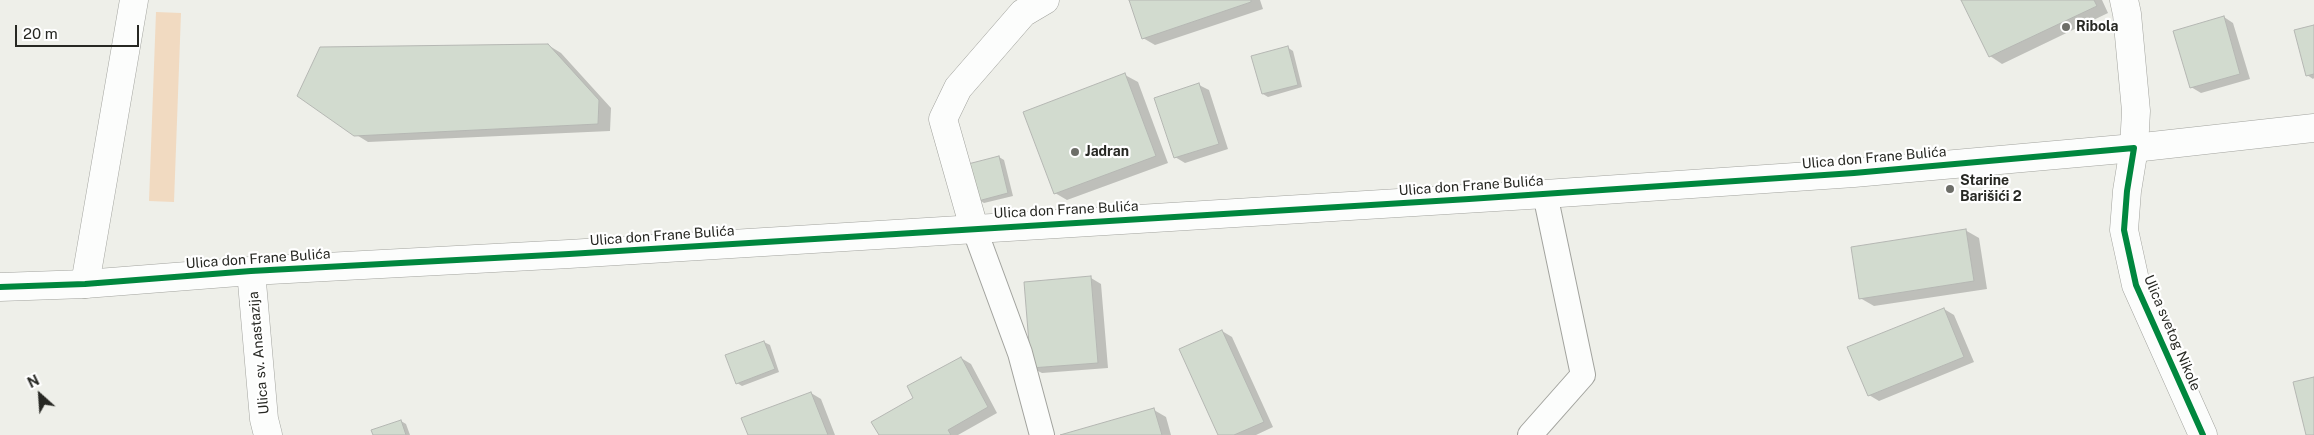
<!DOCTYPE html>
<meta charset="utf-8">
<style>
body{margin:0}
#map{position:relative;width:2314px;height:435px;overflow:hidden;background:#eeefe9;font-family:"Public Sans",sans-serif}
canvas{display:block}
.north{position:absolute;left:15px;top:370px;width:50px;height:50px;-webkit-text-stroke:4px #fff;paint-order:stroke;rotate:334deg;font-size:14px;font-weight:700;line-height:20px;text-align:center;color:#272823}
.north::after{content:'';display:block;margin:auto;width:18px;height:22px;background:#272823;clip-path:polygon(50% 0,100% 100%,50% 72%,0 100%)}
.scale{position:absolute;left:15px;top:25px;width:124px;height:22px;box-sizing:border-box;border:2px solid #272823;border-top:0;padding-left:6px;font-size:15px;line-height:18px;white-space:nowrap;color:#272823;-webkit-text-stroke:4px #fff;paint-order:stroke}
</style>
<div id="map">
<canvas width="2314" height="435"></canvas>
<div class="north">N</div>
<div class="scale">20 m</div>
</div>
<script>
const ctx = document.querySelector('canvas').getContext('2d');
ctx.lineJoin = 'round';
function fill(path, color) { ctx.fillStyle = color; ctx.fill(path, 'evenodd'); }
const shape = rows => new Path2D(rows.map(r => 'M' + r).join(''));
function stroke(path, color, width, dash) { ctx.strokeStyle = color; ctx.lineWidth = width; ctx.lineCap = dash ? 'butt' : 'round'; ctx.setLineDash(dash || []); ctx.stroke(path); }
function drawText(font, color, halo, rows, align = 'center') {
  ctx.font = font + ' "Public Sans",sans-serif'; ctx.lineWidth = 4.5; ctx.setLineDash([]); ctx.textBaseline = 'middle'; ctx.strokeStyle = halo; ctx.fillStyle = color; for (const [text, x, y, turn = 0] of rows) {
    ctx.save(); ctx.translate(x, y); ctx.rotate((+turn || 0) * Math.PI / 180); ctx.textAlign = isNaN(turn) ? turn : align; if (halo) ctx.strokeText(text, 0, 0); ctx.fillText(text, 0, 0); ctx.restore();
  }
}
fill(shape([
 [156,12,181,13,174,202,149,201]
]), '#f1dac1');
fill(shape([
 [1130,0,1260,0,1263,9,1155,45,1143,38],
 [1963,0,2102,0,2108,13,2002,64,1990,56],
 [2224,17,2233,23,2250,79,2201,93,2191,87],
 [2314,26,2314,78,2313,79,2307,75],
 [548,45,561,53,611,108,610,131,368,142,355,134],
 [1287,47,1293,51,1302,87,1268,97,1263,94],
 [1125,75,1138,82,1168,163,1067,200,1055,193],
 [1199,85,1209,90,1228,149,1185,163,1175,157],
 [999,157,1004,160,1013,196,984,203,979,200],
 [1965,230,1979,238,1987,289,1874,306,1860,298],
 [1091,278,1101,284,1108,368,1042,373,1032,368],
 [1944,309,1954,315,1974,362,1879,401,1869,395],
 [1222,331,1232,337,1273,427,1256,435,1220,435],
 [764,342,770,345,779,372,742,386,737,383],
 [961,358,971,364,997,413,958,435,880,435,915,399],
 [811,393,821,399,835,435,749,435],
 [1154,410,1166,417,1171,435,1065,435],
 [401,421,406,424,410,435,374,435]
]), '#0003');
const building = shape([
 [1129,0,1251,0,1251,2,1142,39,1129,0],
 [1961,0,2094,0,2097,6,1989,57,1961,0],
 [2224,16,2240,74,2190,88,2173,31,2224,16],
 [2314,25,2314,74,2306,76,2294,30,2314,25],
 [548,44,599,100,598,124,354,136,297,96,320,47,548,44],
 [1288,46,1298,85,1262,94,1251,56,1288,46],
 [1125,73,1156,156,1054,194,1023,112,1125,73],
 [1199,83,1219,144,1174,158,1154,98,1199,83],
 [999,156,1008,193,978,201,968,164,999,156],
 [1966,229,1974,281,1859,299,1851,247,1966,229],
 [1091,276,1098,363,1031,368,1024,282,1091,276],
 [1944,308,1964,357,1868,396,1847,347,1944,308],
 [1222,330,1264,422,1234,435,1218,435,1179,349,1222,330],
 [764,341,775,369,736,384,725,355,764,341],
 [961,357,988,407,948,430,951,435,879,435,871,422,913,398,907,386,961,357],
 [2314,377,2314,435,2306,435,2293,382,2314,377],
 [811,392,828,435,748,435,741,418,811,392],
 [1154,408,1162,435,1060,435,1154,408],
 [401,420,406,435,373,435,371,430,401,420]
]);
fill(building, '#d2dbcf');
stroke(building, '#b5b7b3', 1);
const service = shape([
 [974,228,1020,353,1042,435],
 [1530,435,1583,375,1545,194]
]);
const minor = shape([
 [2124,0,2127,14,2136,111,2134,148,2127,191,2124,230,2136,285,2203,435],
 [974,228,943,119,958,88,1023,13,1045,0],
 [251,271,264,419,268,435],
 [85,284,134,0]
]);
const tertiary = shape([
 [0,287,85,284,251,271,569,254,1545,194,1854,173,2134,148,2314,128]
]);
stroke(service, '#a2a39e', 26);
stroke(minor, '#a2a39e', 29);
stroke(tertiary, '#a2a39e', 29);
stroke(service, '#fcfdfc', 24);
stroke(minor, '#fcfdfc', 28);
stroke(tertiary, '#fcfdfc', 28);
stroke(shape([
 [0,287,85,284,251,271,569,254,1469,199,1854,173,2134,148,2127,191,2124,230,2136,285,2203,435]
]), '#00873e', 6);
for (const [x, y, r, color] of [
 [2066,27,5,"#6d6e68"],
 [1075,152,5,"#6d6e68"],
 [1950,189,5,"#6d6e68"]
]) { const dot = new Path2D(); dot.arc(x, y, r, 0, 2 * Math.PI); ctx.fillStyle = color; ctx.fill(dot); stroke(dot, '#fff', 2); }
drawText('bold 14px', '#272823', '#fff', [
 ["Ribola",2076,27],
 ["Jadran",1085,152],
 ["Starine",1960,181],
 ["Barišići 2",1960,197]
], 'left');
drawText('14px', '#272823', '#fff', [
 ["Ulica don Frane Bulića",1874,158,-5],
 ["Ulica don Frane Bulića",1471,186,-4],
 ["Ulica don Frane Bulića",1066,210,-3],
 ["Ulica don Frane Bulića",662,236,-4],
 ["Ulica don Frane Bulića",258,259,-4],
 ["Ulica svetog Nikole",2172,333,67],
 ["Ulica sv. Anastazija",259,353,-95]
]);
</script>
